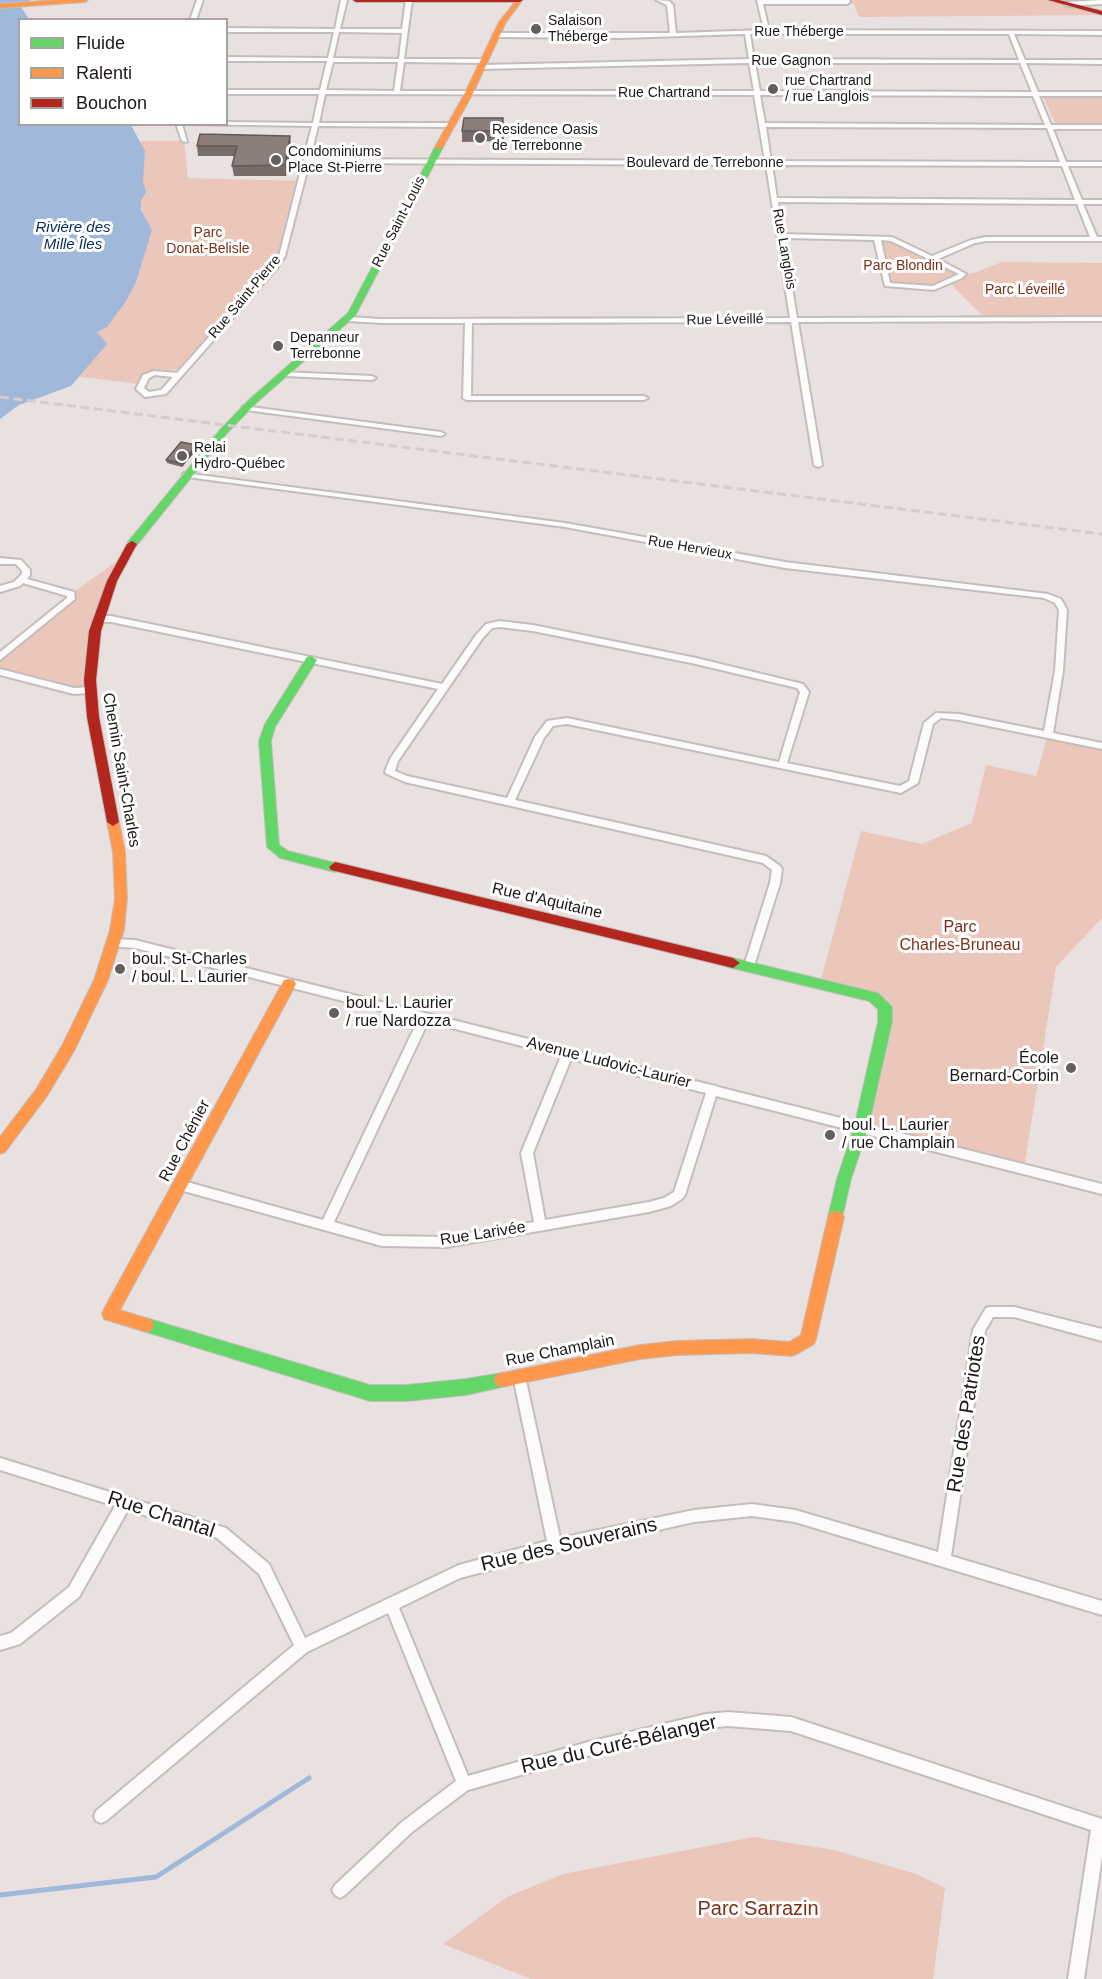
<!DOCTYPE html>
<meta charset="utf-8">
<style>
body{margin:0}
#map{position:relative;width:1102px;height:1979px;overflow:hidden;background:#e9e1df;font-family:Helvetica,sans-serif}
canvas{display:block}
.legend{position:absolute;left:18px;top:18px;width:210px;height:108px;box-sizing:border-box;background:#fff;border:2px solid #a5a3a2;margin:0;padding:8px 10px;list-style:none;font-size:18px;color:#1d1816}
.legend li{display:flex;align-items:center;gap:12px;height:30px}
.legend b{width:30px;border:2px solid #a5a3a2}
</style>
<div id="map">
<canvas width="1102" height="1979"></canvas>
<ul class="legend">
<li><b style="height:8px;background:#63d668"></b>Fluide</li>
<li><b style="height:8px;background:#ff974d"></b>Ralenti</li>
<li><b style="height:8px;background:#b3261e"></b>Bouchon</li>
</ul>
</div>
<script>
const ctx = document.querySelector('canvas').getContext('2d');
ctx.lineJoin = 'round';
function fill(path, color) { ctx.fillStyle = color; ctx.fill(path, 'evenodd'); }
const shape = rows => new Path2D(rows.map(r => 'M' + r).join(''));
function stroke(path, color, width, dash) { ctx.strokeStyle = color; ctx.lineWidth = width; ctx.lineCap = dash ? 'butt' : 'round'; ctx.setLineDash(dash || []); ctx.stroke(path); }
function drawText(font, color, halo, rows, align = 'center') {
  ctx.font = font + ' Helvetica,sans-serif'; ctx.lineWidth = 6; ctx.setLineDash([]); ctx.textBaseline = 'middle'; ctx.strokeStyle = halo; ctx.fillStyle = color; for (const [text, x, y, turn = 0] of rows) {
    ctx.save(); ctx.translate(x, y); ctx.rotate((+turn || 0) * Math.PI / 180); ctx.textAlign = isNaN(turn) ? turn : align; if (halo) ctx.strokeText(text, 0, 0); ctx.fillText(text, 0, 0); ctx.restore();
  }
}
fill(shape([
 [846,0,1046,0,1102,15,859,17,854,4],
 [1043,96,1102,97,1102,125,1056,125],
 [141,141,184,141,188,178,302,181,278,253,184,369,148,371,138,384,74,376,100,336,97,332,129,296,133,283,147,224,140,204],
 [877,238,901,242,963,274,974,273,1002,262,1102,263,1102,319,985,318,949,282,934,288,887,285],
 [130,552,107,593,96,657,95,690,70,688,0,672,0,657,70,599,71,594],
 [1048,735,1102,746,1102,918,1056,967,1024,1169,861,1128,885,1007,820,983,861,831,922,844,972,823,986,765,1036,776],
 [754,1837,834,1850,916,1874,945,1888,933,1979,531,1979,443,1944,507,1897,563,1874]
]), '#eac6bb');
fill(shape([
 [0,0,31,0,21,7,29,19,20,20,20,124,131,125,145,151,143,181,146,192,141,201,141,210,152,230,136,282,126,301,107,327,97,332,107,344,71,386,19,405,0,419]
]), '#a0b8d9');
stroke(shape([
 [0,1895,156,1877,309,1778]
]), '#a0b8d9', 5);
const street = shape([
 [197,0,203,0,196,20,190,20,197,0],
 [341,0,347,0,340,29,402,29,406,0,412,0,404,59,484,59,487,61,484,63,404,62,400,91,754,91,749,63,481,69,478,67,481,65,749,59,745,34,622,38,496,37,493,35,496,33,670,33,667,5,656,0,669,1,673,5,676,33,764,30,757,0,849,0,850,2,847,4,763,4,769,30,1102,31,1102,35,1014,34,1025,60,1102,60,1102,64,1026,63,1038,92,1102,92,1102,96,1039,96,1051,125,1102,125,1102,129,1053,129,1066,162,1102,162,1102,166,1068,166,1082,200,1102,200,1102,204,1083,204,1097,237,1102,237,1102,241,986,241,975,243,938,259,966,274,962,278,934,290,885,286,874,240,784,238,797,318,1102,317,1102,321,798,322,822,465,818,467,814,465,791,322,472,323,471,396,644,396,648,398,644,400,467,400,463,398,465,323,381,323,348,321,344,319,348,317,381,319,790,318,766,165,309,163,285,256,278,267,166,394,145,397,136,389,143,375,154,371,177,373,273,265,279,256,312,126,185,124,226,124,226,122,313,123,319,94,226,94,226,90,320,90,327,61,226,61,226,57,328,58,334,32,226,32,226,28,335,29,341,0],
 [339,32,402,33,399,59,333,58,339,32],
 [750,34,1009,34,1019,60,754,59,750,34],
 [333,62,398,62,394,91,326,90,333,62],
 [755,63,1020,63,1032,92,760,91,755,63],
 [325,94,754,95,765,161,310,159,318,126,451,127,454,125,451,123,319,123,325,94],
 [760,95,1033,96,1045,125,765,123,760,95],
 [766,127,1047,128,1060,162,771,161,766,127],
 [772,165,1062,166,1075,200,777,198,772,165],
 [778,202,1077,204,1090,237,986,237,971,240,932,256,892,237,783,234,778,202],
 [881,240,891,241,959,274,933,286,890,283,881,240],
 [155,375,173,377,161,390,149,392,144,388,149,378,155,375],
 [1102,0,1102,4,1067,6,1064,4,1067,2,1102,0],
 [176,124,182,124,187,142,182,141,176,124],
 [282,372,372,376,376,378,372,380,285,376,281,374,282,372],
 [243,406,441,432,445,434,441,436,246,410,242,408,243,406],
 [184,473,565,523,785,562,1048,594,1061,599,1067,610,1063,671,1053,733,1102,743,1102,749,959,720,941,718,933,724,918,783,901,793,567,724,553,726,544,738,515,800,766,856,780,866,782,869,780,883,754,966,749,970,744,966,770,883,772,870,763,863,405,782,387,774,385,772,390,759,438,689,111,622,98,622,94,619,98,616,111,616,442,684,476,635,486,624,499,621,533,625,696,658,803,684,809,692,787,763,900,786,909,781,924,723,936,713,959,714,1044,731,1055,671,1059,610,1055,603,1044,598,785,568,565,527,187,477,183,475,184,473],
 [499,627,533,631,696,664,797,688,800,692,779,762,567,718,547,721,535,737,507,798,407,776,395,771,398,761,482,639,492,628,499,627],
 [0,558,21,560,30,570,30,575,27,579,74,592,75,599,0,660,0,652,67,598,67,596,23,583,20,586,0,592,0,586,14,582,22,574,22,571,16,564,0,564,0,558],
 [0,669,74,688,90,687,94,690,90,693,74,694,0,675,0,669],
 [114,939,135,940,711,1085,713,1085,718,1087,1102,1184,1102,1194,716,1096,685,1195,683,1198,671,1206,649,1212,446,1247,382,1246,180,1190,176,1188,174,1185,176,1182,180,1180,323,1220,418,1020,135,948,110,946,109,943,110,940,114,939],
 [428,1022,561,1056,521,1153,534,1222,446,1237,382,1236,334,1222,428,1022],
 [571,1059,706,1093,674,1192,664,1198,649,1202,545,1220,533,1153,571,1059],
 [990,1307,1014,1307,1102,1329,1102,1341,1014,1317,993,1317,985,1331,951,1556,1102,1601,1102,1615,795,1522,752,1516,694,1522,555,1553,460,1578,399,1608,468,1776,588,1742,706,1714,728,1712,791,1717,1102,1819,1102,1856,1084,1979,1068,1979,1091,1830,791,1731,728,1726,706,1728,588,1756,468,1790,412,1832,345,1895,340,1898,335,1895,332,1890,335,1885,402,1822,456,1781,388,1613,307,1652,106,1821,101,1823,96,1821,94,1816,96,1811,294,1645,259,1574,217,1538,128,1510,79,1597,20,1644,0,1650,0,1636,11,1633,69,1587,115,1506,0,1470,0,1458,226,1528,269,1564,305,1638,459,1565,547,1541,513,1376,515,1372,519,1370,523,1372,525,1376,560,1538,694,1510,752,1504,795,1510,938,1552,973,1330,986,1308,990,1307]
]);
const fast = shape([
 [439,145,443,147,355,316,256,403,226,434,136,546,128,546,128,542,220,430,250,399,348,313,435,147,439,145],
 [311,656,317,660,275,727,271,741,279,845,288,851,339,864,341,867,335,872,280,858,267,847,259,741,265,724,307,657,311,656],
 [733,958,873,992,878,993,892,1007,892,1022,868,1128,851,1179,841,1222,836,1223,831,1222,828,1217,837,1179,854,1128,878,1022,878,1009,869,1001,728,967,726,963,728,959,733,958],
 [146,1318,370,1385,407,1385,466,1379,502,1373,508,1375,510,1380,508,1385,502,1387,466,1395,407,1401,370,1401,140,1330,138,1325,140,1320,146,1318]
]);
const slow = shape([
 [56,0,88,0,85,2,0,8,0,4,56,0],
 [516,1,521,2,506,22,473,93,443,147,436,149,435,147,465,93,499,22,516,1],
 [113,818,119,822,125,852,127,899,124,930,108,980,74,1051,47,1096,5,1152,0,1154,0,1137,37,1088,63,1044,94,980,110,930,115,899,113,852,107,822,113,818],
 [289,979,294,980,296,984,120,1310,152,1320,154,1325,152,1330,146,1332,104,1319,102,1314,104,1309,284,980,289,979],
 [836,1211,841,1212,844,1217,816,1339,814,1344,797,1354,791,1356,751,1353,677,1355,640,1359,502,1387,496,1385,494,1380,496,1375,502,1373,640,1345,677,1341,751,1339,789,1342,801,1335,828,1217,831,1212,836,1211]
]);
const jam = shape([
 [353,0,523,0,520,2,356,2,353,0],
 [1048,0,1059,0,1102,11,1102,15,1048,0],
 [132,541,137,544,117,581,101,631,96,680,99,717,119,822,113,826,107,822,87,717,84,680,89,631,107,581,127,544,132,541],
 [335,862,733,958,740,963,733,968,331,870,329,867,335,862]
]);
stroke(street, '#c3bebc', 4);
stroke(fast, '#c3bebc', 2);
stroke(slow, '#c3bebc', 2);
stroke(jam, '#c3bebc', 2);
fill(street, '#fcfafa');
fill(fast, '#63d668');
fill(slow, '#ff974d');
fill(jam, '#b3261e');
stroke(shape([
 [0,397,1102,534]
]), '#d1cfce', 3, [9, 4.5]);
fill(shape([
 [503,118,504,141,462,142,462,131],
 [197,146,291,146,286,176,234,176,232,166,235,156,198,156],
 [197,449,182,467,167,463,166,460]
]), '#786c69');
fill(shape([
 [290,136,291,146,286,176,285,165],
 [197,445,197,449,182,467,181,463]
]), '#625855');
const building = shape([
 [464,118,503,118,503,131,462,131,464,118],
 [200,134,290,136,285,165,232,166,237,146,197,146,200,134],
 [181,442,197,445,181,463,166,460,181,442]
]);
fill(building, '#8c7e7a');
stroke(building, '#625855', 1.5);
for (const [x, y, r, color] of [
 [536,29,6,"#645e5c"],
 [773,89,6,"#645e5c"],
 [480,138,6,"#645e5c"],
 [276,160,6,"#645e5c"],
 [278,346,6,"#645e5c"],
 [182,456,6,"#645e5c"],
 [120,969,6,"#645e5c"],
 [334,1013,6,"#645e5c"],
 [1071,1068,6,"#645e5c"],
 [830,1135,6,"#645e5c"]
]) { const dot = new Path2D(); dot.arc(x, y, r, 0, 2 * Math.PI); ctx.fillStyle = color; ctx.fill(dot); stroke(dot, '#fff', 2); }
drawText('14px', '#1d1816', '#fff', [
 ["Salaison",548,21],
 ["Théberge",548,37],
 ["rue Chartrand",785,81],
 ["/ rue Langlois",785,97],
 ["Residence Oasis",492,130],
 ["de Terrebonne",492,146],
 ["Condominiums",288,152],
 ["Place St-Pierre",288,168],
 ["Depanneur",290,338],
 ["Terrebonne",290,354],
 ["Relai",194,448],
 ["Hydro-Québec",194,464]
], 'left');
drawText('14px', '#1d1816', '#fff', [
 ["Rue Théberge",799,32],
 ["Rue Gagnon",791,61],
 ["Rue Chartrand",664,93],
 ["Boulevard de Terrebonne",705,163],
 ["Rue Saint-Louis",399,222,-63],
 ["Rue Langlois",784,249,80],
 ["Rue Saint-Pierre",245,297,-50],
 ["Rue Léveillé",725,320,-1],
 ["Rue Hervieux",690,548,10]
]);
drawText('14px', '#7c3018', '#fff', [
 ["Parc",208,233],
 ["Donat-Belisle",208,249],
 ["Parc Blondin",903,266],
 ["Parc Léveillé",1025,290]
]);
drawText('italic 15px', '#042c58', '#fff', [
 ["Rivière des",73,228],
 ["Mille Îles",73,245]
]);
drawText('16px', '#1d1816', '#fff', [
 ["Chemin Saint-Charles",121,770,80],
 ["Rue d'Aquitaine",547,901,13],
 ["Avenue Ludovic-Laurier",609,1063,14],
 ["Rue Chénier",185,1141,-62],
 ["Rue Larivée",483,1234,-9],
 ["Rue Champlain",560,1351,-11]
]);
drawText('16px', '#7c3018', '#fff', [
 ["Parc",960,928],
 ["Charles-Bruneau",960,946]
]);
drawText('16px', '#1d1816', '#fff', [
 ["boul. St-Charles",132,960],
 ["/ boul. L. Laurier",132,978],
 ["boul. L. Laurier",346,1004],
 ["/ rue Nardozza",346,1022],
 ["École",1059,1059,"right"],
 ["Bernard-Corbin",1059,1077,"right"],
 ["boul. L. Laurier",842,1126],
 ["/ rue Champlain",842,1144]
], 'left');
drawText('20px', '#1d1816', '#fff', [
 ["Rue des Patriotes",967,1414,-81],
 ["Rue Chantal",161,1515,18],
 ["Rue des Souverains",569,1545,-13],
 ["Rue du Curé-Bélanger",619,1745,-13]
]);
drawText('20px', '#7c3018', '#fff', [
 ["Parc Sarrazin",758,1909]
]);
</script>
